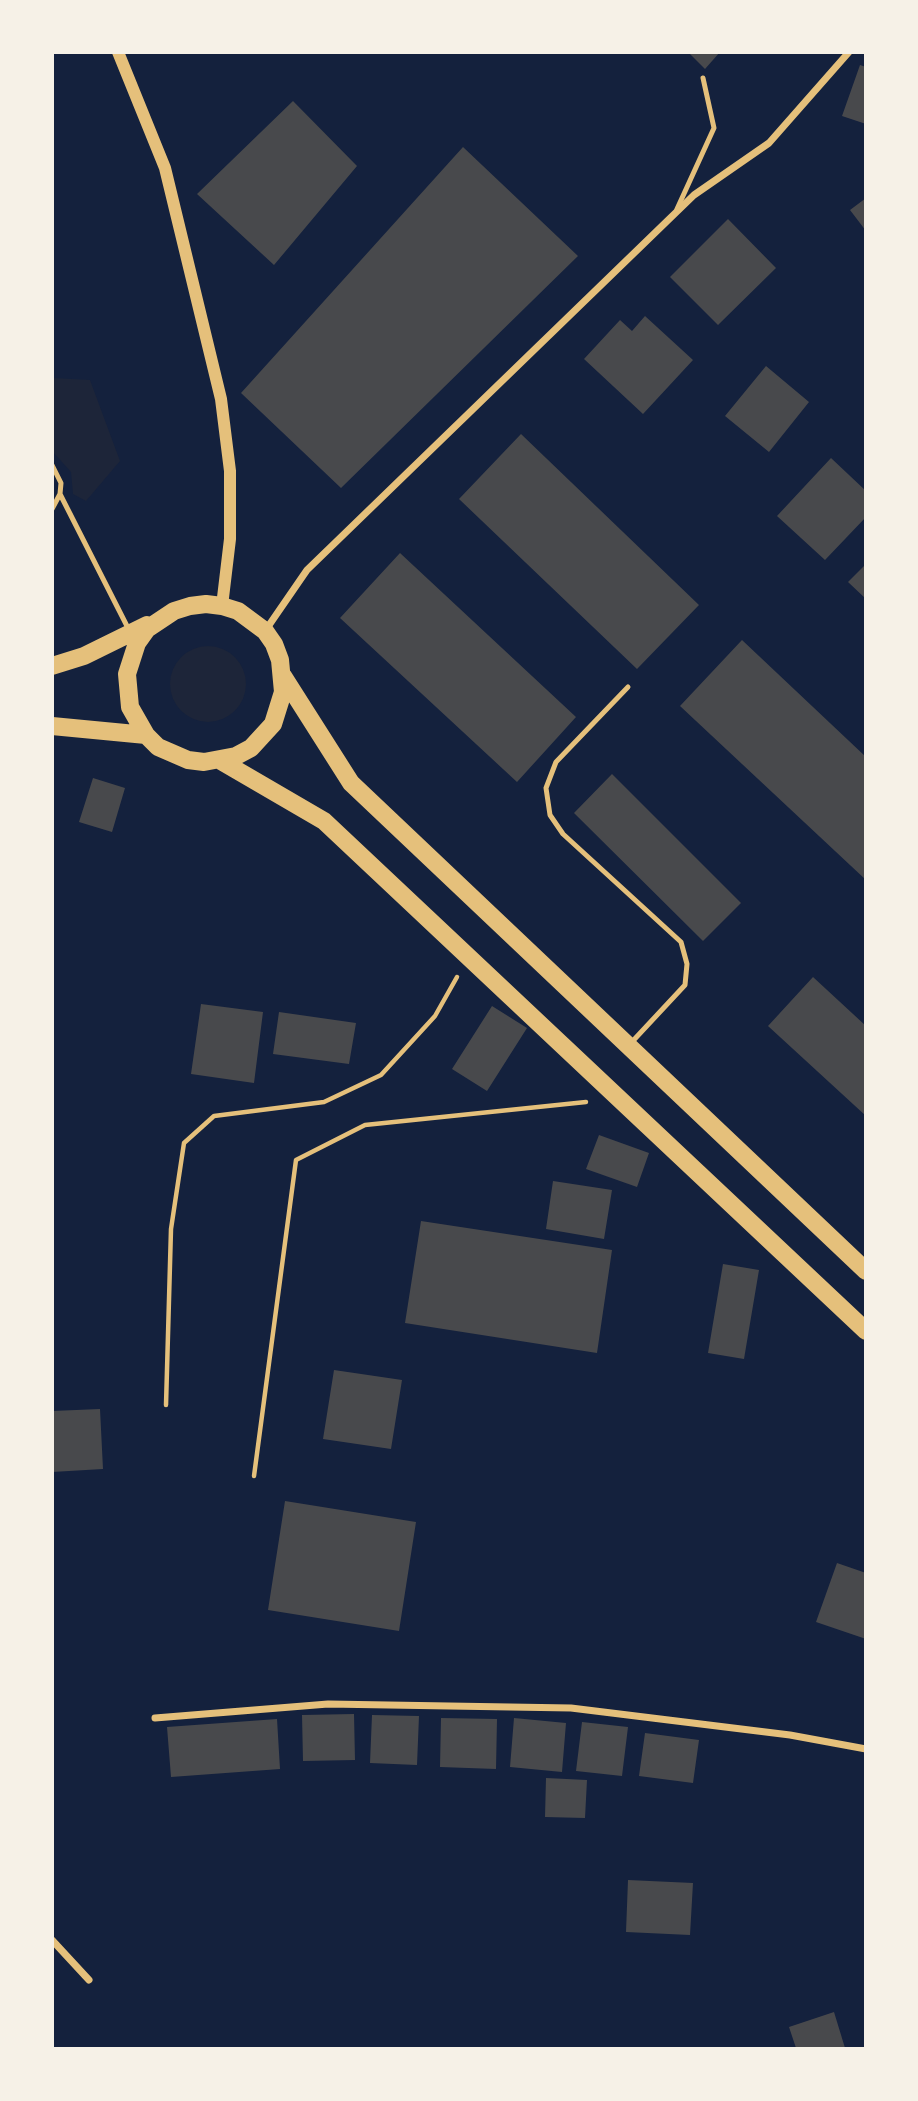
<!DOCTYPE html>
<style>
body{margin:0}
#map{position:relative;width:918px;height:2101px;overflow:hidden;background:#14213d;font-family:Georgia,serif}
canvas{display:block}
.frame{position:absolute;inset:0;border:54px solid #f6f1e7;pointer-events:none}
</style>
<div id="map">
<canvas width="918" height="2101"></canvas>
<div class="frame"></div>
</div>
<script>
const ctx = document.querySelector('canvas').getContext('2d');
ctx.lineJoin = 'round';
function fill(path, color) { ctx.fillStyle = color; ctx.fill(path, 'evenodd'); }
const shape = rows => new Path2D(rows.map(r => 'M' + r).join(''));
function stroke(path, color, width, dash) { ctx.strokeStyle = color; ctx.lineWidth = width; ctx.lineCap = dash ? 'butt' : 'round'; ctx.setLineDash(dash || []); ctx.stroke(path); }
fill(shape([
 [53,378,90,380,120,461,86,501,73,494,71,472,53,452],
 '170 684a38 38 0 1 1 76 0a38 38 0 1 1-76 0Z'
]), '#1d2539');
fill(shape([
 [688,52,720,52,705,69],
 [860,65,866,67,866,124,842,116],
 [293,101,357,166,274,265,197,194],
 [463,147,578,256,341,488,241,393],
 [866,198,866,231,850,210],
 [728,219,776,268,718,325,670,277],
 [645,316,693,360,643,414,584,359,620,320,632,331],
 [766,366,809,402,769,452,725,416],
 [521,434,699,605,637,669,459,499],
 [831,458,866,491,866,517,825,560,777,516],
 [400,553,576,717,517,782,340,618],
 [866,564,866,599,848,582],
 [742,640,866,757,866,880,680,706],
 [612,774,741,903,703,941,574,813],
 [93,778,125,788,112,832,79,822],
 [813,977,866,1026,866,1116,768,1026],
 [201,1004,263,1012,254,1083,191,1074],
 [492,1006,527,1028,487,1091,452,1069],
 [279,1012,356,1023,349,1064,273,1054],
 [599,1135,649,1153,637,1187,586,1169],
 [553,1181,612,1190,604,1239,546,1229],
 [421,1221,612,1250,597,1353,405,1323],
 [723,1264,759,1270,744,1359,708,1353],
 [334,1370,402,1380,391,1449,323,1439],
 [100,1409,103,1469,52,1472,52,1411],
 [285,1501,416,1522,399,1631,268,1610],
 [837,1563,866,1573,866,1639,816,1622],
 [354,1714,355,1760,303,1761,302,1715],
 [372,1715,419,1716,417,1765,370,1763],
 [441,1718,497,1719,496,1769,440,1767],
 [514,1718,566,1723,562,1772,510,1767],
 [277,1719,280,1769,171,1777,167,1727],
 [582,1722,628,1727,622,1776,576,1771],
 [645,1733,699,1740,693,1783,639,1776],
 [546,1778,587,1780,585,1818,545,1817],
 [628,1880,693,1883,690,1935,626,1932],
 [834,2012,845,2048,796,2048,789,2027]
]), '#48494c');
stroke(shape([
 [166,1405,171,1229,184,1143,214,1116,324,1102,381,1075,435,1016,457,977],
 [254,1476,296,1160,365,1125,586,1102]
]), '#e5c07b', 4.5);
stroke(shape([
 [677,209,714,128,703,78],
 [52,465,61,483,60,494,52,509],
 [60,494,129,630],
 [628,687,556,762,546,788,550,815,563,834,681,942,687,964,685,985,630,1044]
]), '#e5c07b', 5);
stroke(shape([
 [265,631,307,570,694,195,769,143,849,52],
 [155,1718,328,1704,571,1708,790,1735,866,1749],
 [52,1940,89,1980]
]), '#e5c07b', 7);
stroke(shape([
 [118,52,165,168,221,399,230,471,230,539,222,606]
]), '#e5c07b', 12);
stroke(shape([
 [52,666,84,656,147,625],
 [283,676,351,783,866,1271],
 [52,726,146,735,158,747,188,760,204,762,236,756,251,748,273,724,283,692,280,660,274,644,265,631,238,611,222,606,206,604,190,606,174,611,147,629,137,643,127,674,130,707,146,735],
 [221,761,324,821,866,1331]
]), '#e5c07b', 18);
</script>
